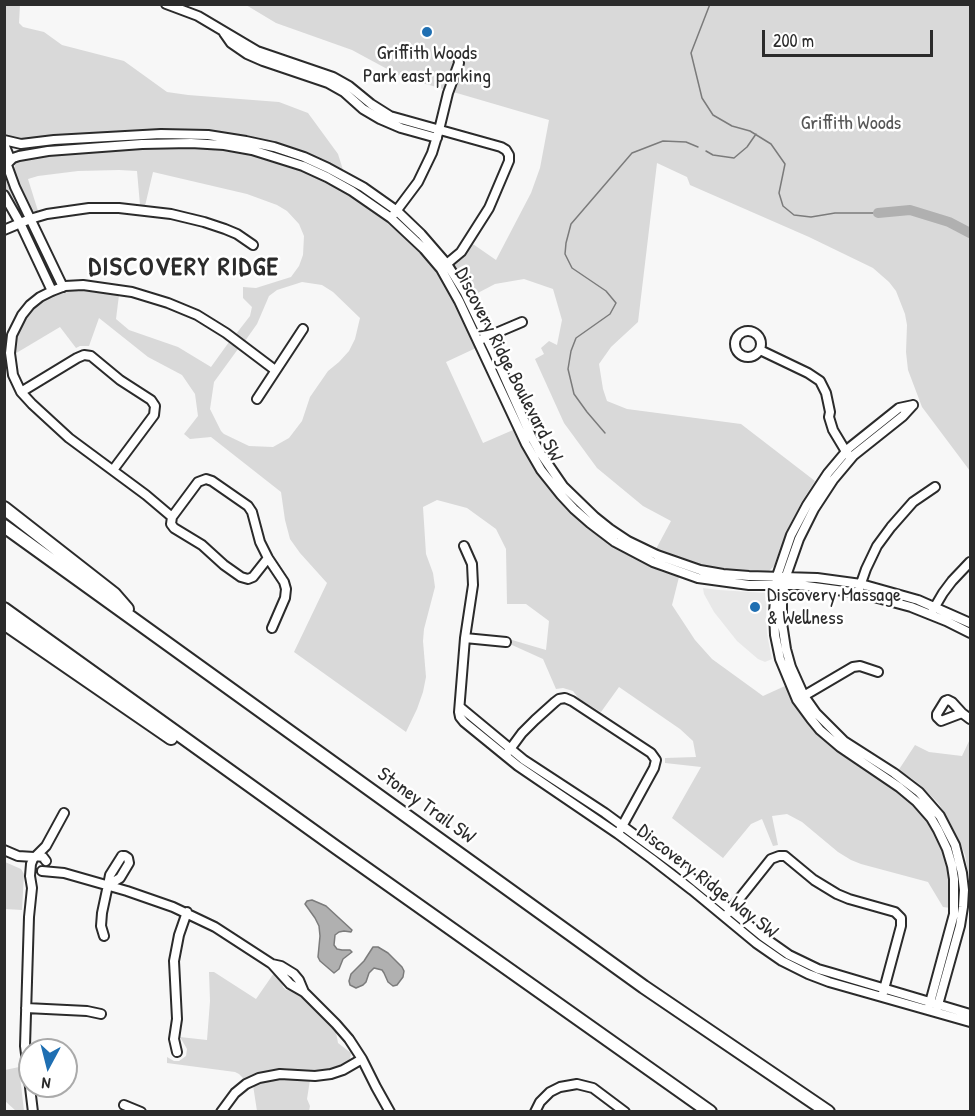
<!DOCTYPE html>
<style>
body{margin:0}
#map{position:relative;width:975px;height:1116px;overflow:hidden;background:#f7f7f7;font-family:"Patrick Hand",sans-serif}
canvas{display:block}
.frame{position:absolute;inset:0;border:6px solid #2b2b2b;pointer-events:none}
.north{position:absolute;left:18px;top:1038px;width:60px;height:60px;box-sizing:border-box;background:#fff;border:2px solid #aaa;border-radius:50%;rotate:187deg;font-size:16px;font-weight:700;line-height:24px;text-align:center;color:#2b2b2b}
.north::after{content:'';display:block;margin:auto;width:21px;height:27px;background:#1f6fb2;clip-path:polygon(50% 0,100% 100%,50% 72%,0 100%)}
.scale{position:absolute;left:762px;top:30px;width:171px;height:27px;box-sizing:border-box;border:3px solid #2b2b2b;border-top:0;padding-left:8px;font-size:18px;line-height:21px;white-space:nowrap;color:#2b2b2b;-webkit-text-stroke:4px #fff;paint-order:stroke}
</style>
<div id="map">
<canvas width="975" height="1116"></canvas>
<div class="frame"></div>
<div class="north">N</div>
<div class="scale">200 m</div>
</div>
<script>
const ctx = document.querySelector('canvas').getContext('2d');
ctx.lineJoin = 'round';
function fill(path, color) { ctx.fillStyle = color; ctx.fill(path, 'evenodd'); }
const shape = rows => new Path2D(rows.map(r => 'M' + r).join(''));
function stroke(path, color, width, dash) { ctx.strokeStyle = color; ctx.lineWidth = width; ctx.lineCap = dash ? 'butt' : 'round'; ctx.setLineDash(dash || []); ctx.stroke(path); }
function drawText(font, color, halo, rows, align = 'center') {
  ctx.font = font + ' "Patrick Hand",sans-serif'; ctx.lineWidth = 5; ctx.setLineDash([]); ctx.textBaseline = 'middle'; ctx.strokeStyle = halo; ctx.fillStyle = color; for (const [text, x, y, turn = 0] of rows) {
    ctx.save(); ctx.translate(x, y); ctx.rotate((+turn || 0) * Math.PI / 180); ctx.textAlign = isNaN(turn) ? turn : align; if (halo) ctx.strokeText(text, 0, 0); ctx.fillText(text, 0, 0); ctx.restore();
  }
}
fill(shape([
 [703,588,719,590,767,593,766,614,767,634,772,659,765,662,758,659,737,641,714,612,704,594]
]), '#e8e8e8');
fill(shape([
 [4,5,20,5,19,23,23,27,44,32,62,45,124,61,167,92,188,95,279,102,308,113,338,154,344,173,325,163,285,146,235,135,207,131,186,130,158,131,25,139,12,138,5,135],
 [246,5,970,5,970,471,922,407,908,370,906,352,907,325,905,314,896,291,889,282,873,268,809,237,690,185,687,177,657,163,638,322,611,347,599,364,603,389,607,401,627,409,741,424,815,481,801,503,790,525,774,566,769,571,733,570,699,565,670,556,656,549,671,521,643,506,597,468,564,423,535,359,544,354,541,348,549,341,557,345,562,320,553,289,524,279,495,284,472,296,453,265,470,242,496,260,531,193,540,168,549,120,402,77,352,50,276,23],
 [174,147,198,148,246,154,271,160,305,172,327,182,370,207,403,233,424,256,442,281,457,307,476,348,446,362,483,443,513,430,526,455,547,485,561,502,592,531,603,540,626,554,662,572,679,577,672,605,695,640,712,659,763,696,785,686,800,712,811,727,831,745,845,756,910,801,930,824,944,850,950,875,951,908,943,907,928,882,861,864,851,860,838,852,802,822,787,814,772,816,778,845,773,846,762,819,751,824,723,858,672,818,701,767,665,763,665,758,696,757,693,741,680,729,619,687,601,712,579,699,573,691,563,688,556,689,543,659,512,645,512,640,546,650,549,621,526,604,507,604,506,549,496,529,467,508,437,500,423,507,426,554,433,573,435,587,424,629,423,641,426,677,423,692,417,709,406,732,294,652,327,583,300,553,290,539,285,520,281,492,211,437,190,439,184,434,198,416,195,394,182,375,148,357,99,318,89,346,80,346,76,348,60,327,13,355,14,347,18,331,26,317,32,309,49,297,64,292,74,290,119,295,116,319,129,330,178,347,211,367,229,342,238,349,214,382,210,409,221,431,224,434,249,446,273,447,289,438,302,421,310,397,328,371,339,362,349,351,355,339,360,318,333,292,322,285,302,282,277,290,269,296,257,324,245,341,236,334,250,316,252,307,243,298,243,287,256,288,291,277,299,266,303,255,304,236,299,224,287,211,277,205,247,194,153,172,145,206,140,205,137,171,119,170,78,171,38,176,28,179,38,211,35,211,30,210,15,179,13,172,16,162,23,158],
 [6,173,12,189,22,208,21,210,19,211,17,210,11,197,5,189],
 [970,739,970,885,965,855,959,840,946,815,938,803,919,784,911,778,898,771,915,745,929,752,962,756],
 [5,862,21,869,24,874,22,910,5,909],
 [209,972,214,972,256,999,274,973,277,975,281,978,283,987,286,990,296,991,332,1027,336,1032,338,1043,351,1053,350,1059,347,1062,327,1070,305,1071,284,1068,274,1069,255,1074,245,1080,239,1074,235,1072,167,1063,167,1057,174,1061,179,1061,186,1056,187,1049,180,1037,207,1040,210,1001],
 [19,1067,24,1111,16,1111,5,1101,5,1070],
 [276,1077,310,1080,307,1099,310,1106,309,1111,257,1111,253,1085,264,1080]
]), '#d9d9d9');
const water = shape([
 [312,900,326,906,352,930,351,932,344,931,339,932,335,935,334,945,337,949,342,950,350,950,352,952,343,959,339,969,334,973,320,961,318,957,320,936,319,926,315,918,305,904,307,901,312,900],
 [373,947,378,947,388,953,402,967,404,971,403,977,397,985,393,986,388,982,384,973,382,970,374,968,369,973,366,982,363,985,356,988,350,985,349,981,351,974,364,961,373,947]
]);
fill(water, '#b0b0b0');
stroke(water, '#7b7b7b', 1.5);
stroke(shape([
 [710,4,691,53,702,98,713,115,732,126,750,131,771,144,785,164,779,193,783,206,794,215,811,217,835,213,878,213],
 [706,151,713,155,734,158,747,147,756,134],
 [605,433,587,412,574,394,568,369,571,351,576,338,610,314,616,303,606,291,572,268,565,254,566,243,571,224,632,153,663,141,686,142,698,147]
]), '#7b7b7b', 1.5);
stroke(shape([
 [878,213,910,210,949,222,970,233]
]), '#b0b0b0', 10);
const minor = shape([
 [166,4,198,16,257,51,333,77,349,86,371,104,390,116,501,147,506,150,509,155,509,161,489,208,461,252,443,267],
 [224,33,231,43,247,54,263,61,328,83,344,92,363,109,380,119,401,128,437,138],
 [4,140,21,144,54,140,161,134,208,135,246,141,274,147,304,157,328,168,363,187,397,211,421,234,447,264,465,293,494,353,531,436,541,454,563,486,595,517,610,529,628,541,657,555,700,570,723,574,749,576,817,578,861,584,918,600,970,623],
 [4,144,9,156,7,165],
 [8,163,13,158,19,156,48,151,142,144,191,143,224,145,252,150,303,166,327,177,352,191,391,218,424,249,441,269,459,301,526,444,541,470,561,495,574,509,590,523,615,542,653,562,698,578,749,585,799,585,859,593,911,607,946,621,970,633],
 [7,165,15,187,63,287],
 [4,195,20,223,52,291],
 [394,214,418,182,432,153,439,130,448,93,459,63,458,55],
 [4,230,30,219,47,214,89,208,119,208,171,214,204,222,225,229,237,234,253,245],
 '735 344a13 13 0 1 1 26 0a13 13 0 1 1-26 0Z',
 [482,339,522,322],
 [760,350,808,373,820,381,826,393,830,412,829,417,833,430,848,455],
 [21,392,77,358,84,355,91,356,120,380,151,400,155,406,154,415,113,470],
 [257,399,303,329],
 [913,405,899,408,849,448,828,473,807,505,791,535,777,576,774,612,775,635,780,659,797,700,811,719,820,730,840,747,899,787,917,802,931,818,938,830,947,849,952,866,954,879,954,914,928,1010],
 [913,405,903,416,854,455,833,480,814,509,799,539,786,576,782,600,782,623,786,649,791,667,804,696,816,713,844,741,894,773,919,792,940,816,955,845,962,873,964,890,963,907,960,926,936,1012],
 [172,517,146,495,69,438,32,404,21,392,13,375,10,353,12,335,22,315,30,305,40,297,52,291,65,286,83,285,132,292,168,303,197,315,226,333,275,370],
 [464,546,472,564,473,585,465,638,459,712,460,717,464,722,518,766,618,834,652,859,692,890,756,943,782,961,808,974,829,982,970,1022],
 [268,558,253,577,248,579,241,577,224,565,202,545,174,528,171,524,172,517,198,482,206,479,212,481,248,506,252,512,260,542,268,558,284,582,286,589,285,598,272,628],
 [859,589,866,569,877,546,891,527,913,502,935,487],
 [933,610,943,593,952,581,970,562],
 [465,638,506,642],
 [802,697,853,667,860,666,878,672],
 [948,700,952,702,962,713,941,721,937,717,937,714,945,701,948,700],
 [460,707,524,760,605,813,677,866,762,936,789,955,818,969,832,973,970,1014],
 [962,713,970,719],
 [508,752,522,733,535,720,555,702,559,699,565,698,572,701,651,753,656,760,654,768,620,830],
 [4,850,18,856,34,857],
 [36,856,46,846,64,813],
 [122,856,125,856,128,858,129,863,120,878,108,885,110,875,122,856],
 [42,871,64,873,127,891,173,907,215,927,272,964,290,984,304,992,336,1024,349,1039,362,1059,376,1087,390,1112],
 [728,913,771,859,779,856,785,856,814,880,837,894,849,899,895,912,901,918,901,926,883,993],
 [104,936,101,926,102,913,108,885],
 [272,964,281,966,294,974,299,980,304,992],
 [26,1008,87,1011,101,1014],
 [177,1052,174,1039,177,1019,174,961,179,935,187,912],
 [124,1105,141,1112],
 [33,1112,25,1046,29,917,32,888,30,876,31,864,33,859,36,856,43,857,46,861],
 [221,1112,235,1093,246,1084,259,1078,280,1074,315,1076,331,1074,343,1070,362,1059],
 [535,1112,540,1102,550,1092,560,1087,577,1084,593,1088,625,1112]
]);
const highway = shape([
 [4,508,114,594,127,609],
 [4,526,644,987,828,1112],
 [4,609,337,848,710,1112],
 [4,623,171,738]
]);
stroke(minor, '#2b2b2b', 12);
stroke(highway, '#2b2b2b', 16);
stroke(minor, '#fff', 8);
stroke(highway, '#fff', 12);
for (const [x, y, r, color] of [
 [427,32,6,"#1f6fb2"],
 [755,607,6,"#1f6fb2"]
]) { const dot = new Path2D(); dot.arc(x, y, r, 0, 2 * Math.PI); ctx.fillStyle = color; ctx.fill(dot); stroke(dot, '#fff', 2); }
drawText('20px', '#2b2b2b', '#fff', [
 ["Griffith Woods",427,54],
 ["Park east parking",427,77],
 ["Discovery Massage",767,596,"left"],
 ["& Wellness",767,619,"left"]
]);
drawText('20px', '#565656', '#fff', [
 ["Griffith Woods",851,124]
]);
drawText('20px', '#2b2b2b', '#fff', [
 ["Discovery Ridge Boulevard SW",508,365,63],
 ["Stoney Trail SW",426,806,36],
 ["Discovery Ridge Way SW",707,882,38]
]);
ctx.letterSpacing = '1.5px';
drawText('bold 26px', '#2b2b2b', '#fff', [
 ["DISCOVERY RIDGE",184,268]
]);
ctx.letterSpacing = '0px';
</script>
